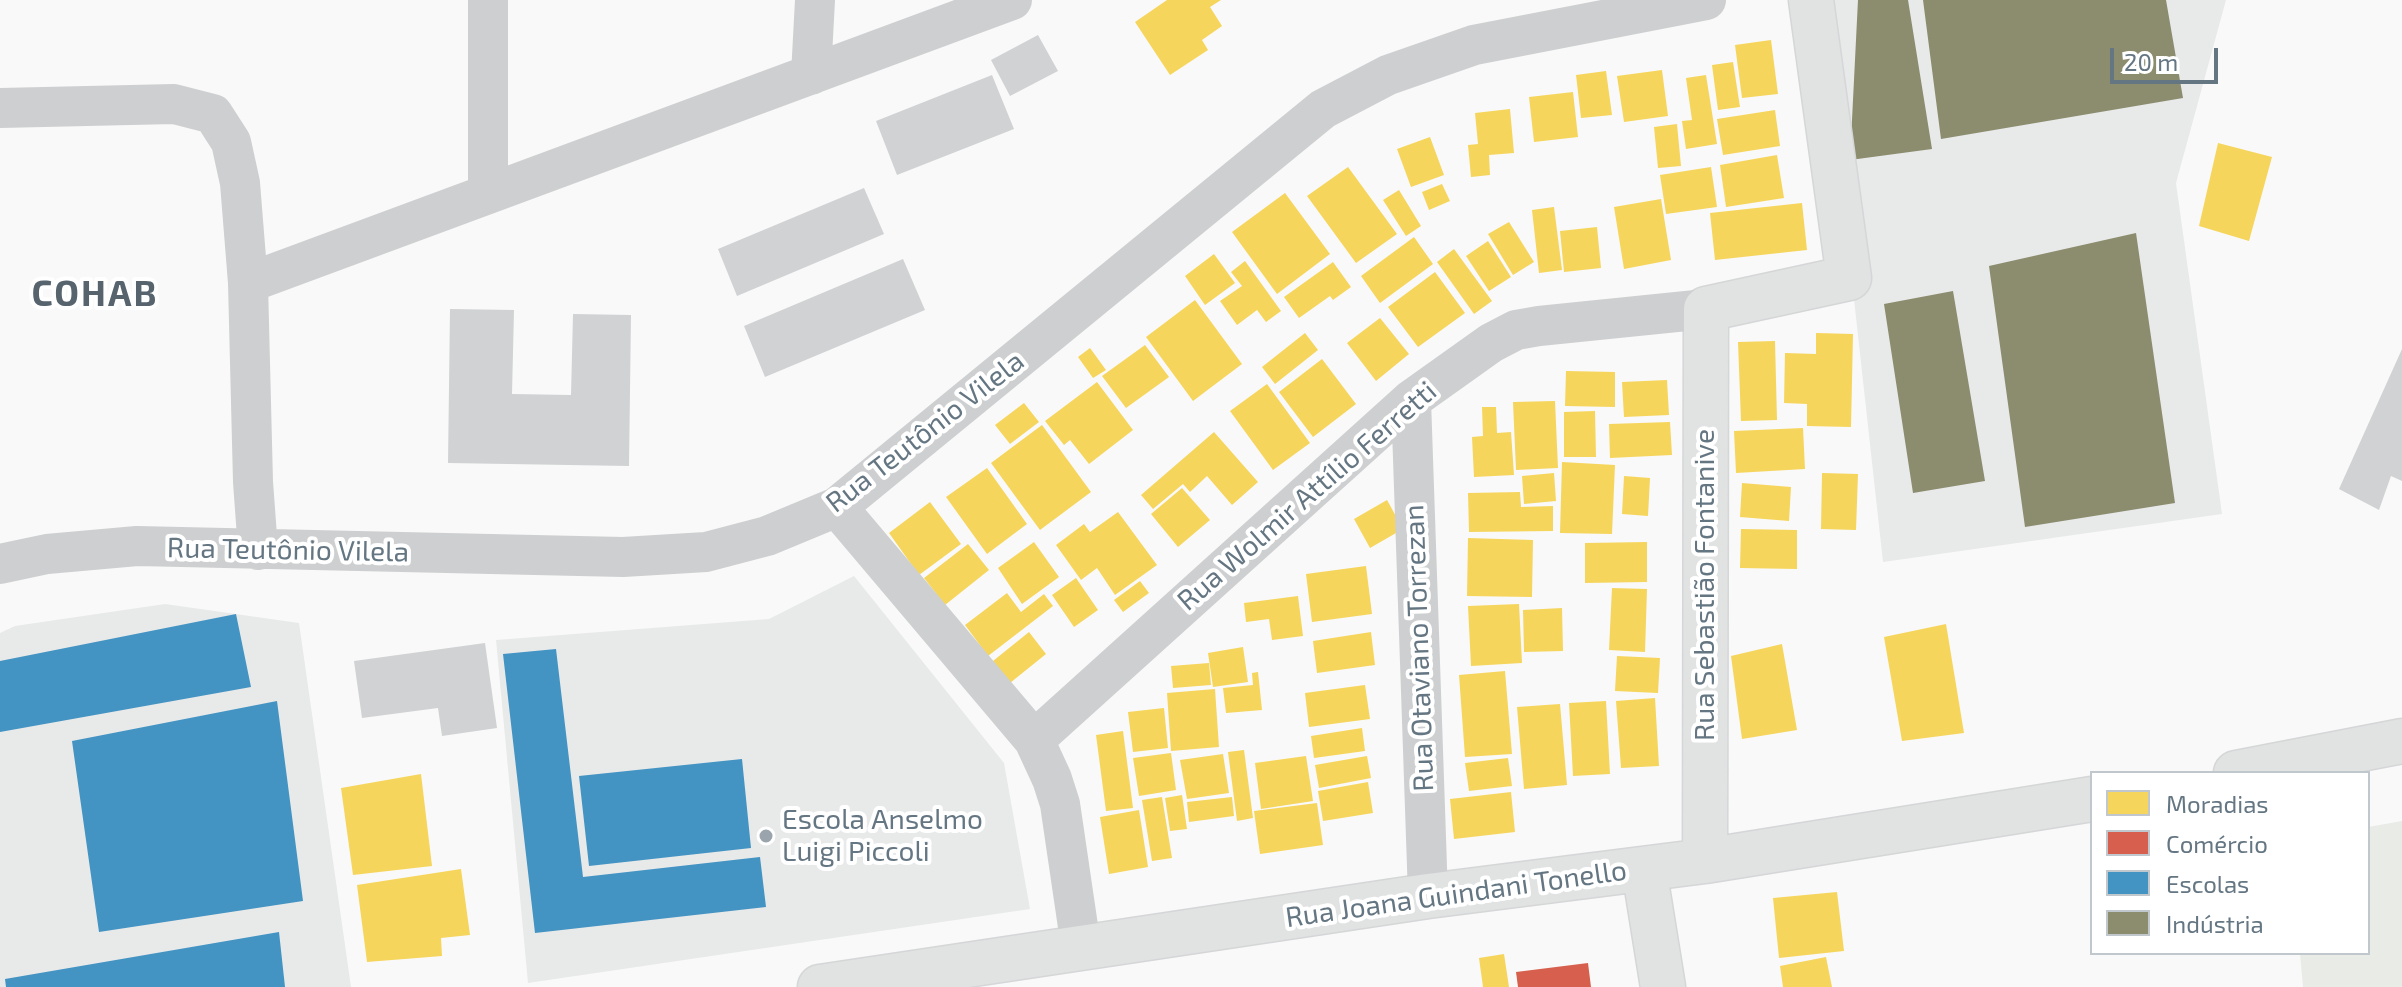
<!DOCTYPE html>
<meta charset="utf-8">
<style>
body{margin:0}
#map{position:relative;width:2402px;height:987px;overflow:hidden;background:#f9f9f9;font-family:"Exo 2",sans-serif}
canvas{display:block}
.legend{position:absolute;left:2090px;top:771px;width:280px;height:184px;box-sizing:border-box;background:#fff;border:2px solid #c1c8cd;margin:0;padding:10px 14px;list-style:none;font-size:24px;color:#657683}
.legend li{display:flex;align-items:center;gap:16px;height:40px}
.legend b{width:40px;border:2px solid #c1c8cd}
.scale{position:absolute;left:2110px;top:48px;width:108px;height:36px;box-sizing:border-box;border:4px solid #657683;border-top:0;padding-left:10px;font-size:24px;line-height:28px;white-space:nowrap;color:#657683;-webkit-text-stroke:6px #fff;paint-order:stroke}
</style>
<div id="map">
<canvas width="2402" height="987"></canvas>
<ul class="legend">
<li><b style="height:22px;background:#f6d55c"></b>Moradias</li>
<li><b style="height:22px;background:#d6604d"></b>Comércio</li>
<li><b style="height:22px;background:#4393c3"></b>Escolas</li>
<li><b style="height:22px;background:#8c8c6e"></b>Indústria</li>
</ul>
<div class="scale">20 m</div>
</div>
<script>
const ctx = document.querySelector('canvas').getContext('2d');
ctx.lineJoin = 'round';
function fill(path, color) { ctx.fillStyle = color; ctx.fill(path, 'evenodd'); }
const shape = rows => new Path2D(rows.map(r => 'M' + r).join(''));
function stroke(path, color, width, dash) { ctx.strokeStyle = color; ctx.lineWidth = width; ctx.lineCap = dash ? 'butt' : 'round'; ctx.setLineDash(dash || []); ctx.stroke(path); }
function drawText(font, color, halo, rows, align = 'center') {
  ctx.font = font + ' "Exo 2",sans-serif'; ctx.lineWidth = 8; ctx.setLineDash([]); ctx.textBaseline = 'middle'; ctx.strokeStyle = halo; ctx.fillStyle = color; for (const [text, x, y, turn = 0] of rows) {
    ctx.save(); ctx.translate(x, y); ctx.rotate((+turn || 0) * Math.PI / 180); ctx.textAlign = isNaN(turn) ? turn : align; if (halo) ctx.strokeText(text, 0, 0); ctx.fillText(text, 0, 0); ctx.restore();
  }
}
fill(shape([
 [1821,0,2226,0,2176,183,2222,514,1883,562],
 [854,576,1004,763,1030,909,528,983,496,640,769,619],
 [165,604,299,623,351,987,0,987,0,633,15,626]
]), '#e8e9e9');
fill(shape([
 [2402,821,2402,987,2303,987,2300,953,2368,953,2368,827]
]), '#e8ebe6');
fill(shape([
 [1167,0,1221,0,1210,7,1222,26,1202,40,1208,50,1170,75,1135,22],
 [1771,40,1778,94,1742,98,1735,45],
 [1733,62,1740,107,1718,110,1712,65],
 [1662,70,1668,116,1624,122,1617,76],
 [1606,71,1612,115,1581,118,1576,75],
 [1706,75,1717,144,1686,149,1682,121,1692,120,1686,78],
 [1573,92,1578,137,1534,142,1529,97],
 [1510,109,1514,153,1489,155,1490,175,1471,177,1468,145,1478,144,1475,113],
 [1775,110,1780,146,1723,155,1717,119],
 [1677,124,1681,166,1658,168,1654,127],
 [1430,137,1444,175,1411,187,1397,149],
 [2218,143,2272,157,2249,241,2199,226],
 [1777,155,1784,198,1726,207,1720,165],
 [1348,167,1397,234,1356,263,1307,196],
 [1711,167,1717,207,1666,214,1660,175],
 [1442,184,1450,201,1429,210,1422,192],
 [1399,190,1421,226,1406,236,1383,200],
 [1285,193,1330,254,1277,294,1232,232],
 [1661,199,1671,260,1624,269,1614,207],
 [1802,203,1807,250,1715,260,1710,213],
 [1554,207,1562,270,1539,273,1532,210],
 [1509,222,1534,262,1513,275,1488,234],
 [1597,227,1601,268,1564,272,1560,231],
 [1414,237,1433,264,1380,303,1361,276],
 [1488,241,1511,277,1489,291,1466,256],
 [1454,249,1492,301,1474,314,1437,262],
 [1214,254,1235,283,1205,305,1185,276],
 [1245,261,1281,311,1266,322,1257,310,1237,325,1220,301,1242,286,1231,272],
 [1333,262,1351,287,1333,300,1330,296,1299,318,1284,297],
 [1435,272,1465,313,1418,347,1388,307],
 [1195,300,1242,364,1193,401,1146,337],
 [1380,318,1409,354,1376,381,1347,343],
 [1305,333,1318,350,1275,384,1262,367],
 [1816,333,1853,334,1851,427,1807,426,1807,404,1784,403,1785,353,1816,354],
 [1775,341,1777,420,1741,421,1738,342],
 [1145,345,1169,377,1126,408,1102,376],
 [1090,348,1106,370,1093,378,1078,357],
 [1322,359,1356,404,1313,437,1279,392],
 [1566,371,1615,372,1615,407,1565,406],
 [1667,380,1669,415,1624,417,1622,382],
 [1097,382,1133,430,1089,464,1070,440,1064,445,1045,421],
 [1267,384,1310,443,1273,470,1230,411],
 [1555,401,1558,468,1516,470,1513,402],
 [1024,403,1039,422,1010,444,995,425],
 [1482,407,1496,407,1497,433,1511,432,1514,475,1474,477,1472,437,1483,436],
 [1595,411,1596,457,1564,457,1564,412],
 [1670,422,1672,455,1610,458,1609,424],
 [1042,425,1091,492,1040,530,991,463],
 [1803,428,1805,469,1736,473,1734,431],
 [1214,432,1258,482,1232,505,1207,476,1190,492,1183,484,1153,509,1141,495],
 [1562,462,1615,465,1612,534,1560,533],
 [987,468,1027,524,987,554,946,497],
 [1554,473,1556,501,1524,504,1522,476],
 [1822,473,1858,474,1856,530,1821,529],
 [1624,476,1650,478,1648,516,1622,514],
 [1742,483,1791,487,1789,521,1740,517],
 [1182,488,1210,520,1178,547,1151,514],
 [1520,492,1521,507,1553,506,1553,531,1469,532,1468,493],
 [1387,500,1403,529,1370,548,1354,519],
 [930,502,961,544,919,575,889,533],
 [1118,512,1157,565,1115,595,1097,568,1081,580,1056,545,1084,524,1090,532],
 [1741,529,1797,530,1797,569,1740,568],
 [1468,538,1533,540,1532,597,1467,596],
 [1034,542,1059,577,1022,604,998,568],
 [1647,542,1647,582,1585,583,1585,543],
 [968,544,989,570,945,605,924,578],
 [1366,566,1372,614,1312,622,1306,574],
 [1076,578,1098,610,1074,627,1052,595],
 [1140,581,1149,593,1123,612,1114,600],
 [1612,588,1647,589,1645,652,1609,650],
 [1007,593,1021,612,1044,594,1053,606,988,656,965,625],
 [1298,596,1303,636,1272,640,1269,619,1246,622,1244,603],
 [1519,604,1522,663,1471,666,1468,606],
 [1562,608,1563,651,1524,652,1523,610],
 [1946,624,1964,733,1902,741,1884,637],
 [1029,632,1046,654,1010,683,993,661],
 [1371,632,1375,665,1317,673,1313,641],
 [1782,644,1797,730,1742,739,1731,656],
 [1243,647,1248,682,1213,687,1208,653],
 [1617,656,1660,658,1658,693,1615,691],
 [1209,663,1211,685,1173,688,1171,666],
 [1505,671,1512,754,1465,757,1459,675],
 [1258,672,1262,710,1226,713,1223,688,1253,685,1252,673],
 [1365,685,1370,719,1309,727,1305,693],
 [1215,689,1219,747,1171,751,1167,693],
 [1655,698,1659,766,1621,768,1616,701],
 [1606,701,1610,774,1573,776,1569,703],
 [1560,704,1567,785,1524,789,1517,707],
 [1164,708,1168,748,1133,752,1128,712],
 [1362,728,1365,751,1314,758,1311,736],
 [1123,731,1133,808,1106,811,1096,735],
 [1244,750,1253,818,1237,821,1228,752],
 [1171,753,1176,790,1139,796,1133,758],
 [1223,754,1229,793,1187,799,1180,760],
 [1306,756,1313,801,1261,809,1255,763],
 [1367,756,1371,778,1319,788,1315,765],
 [1508,758,1512,786,1469,791,1465,763],
 [421,774,432,866,353,875,341,788],
 [1368,782,1373,813,1323,821,1318,791],
 [1511,792,1515,832,1454,839,1450,799],
 [1182,795,1187,829,1170,831,1165,798],
 [1162,797,1172,858,1152,861,1142,800],
 [1232,797,1234,816,1189,822,1187,802],
 [1317,803,1323,845,1260,854,1254,811],
 [1139,810,1148,867,1109,874,1100,817],
 [461,869,470,935,441,938,442,956,367,962,357,885],
 [1837,892,1844,951,1779,958,1773,898],
 [1504,954,1509,987,1483,987,1479,958],
 [1826,957,1832,987,1783,987,1780,966]
]), '#f6d55c');
fill(shape([
 [1588,963,1591,987,1518,987,1516,972]
]), '#d6604d');
fill(shape([
 [236,614,251,687,0,732,0,661],
 [556,649,583,877,760,857,766,907,535,933,503,654],
 [277,701,303,901,99,932,72,741],
 [742,759,751,848,589,866,579,776],
 [279,932,285,987,6,987,5,979]
]), '#4393c3');
fill(shape([
 [1858,0,1908,0,1932,149,1850,160],
 [1923,0,2166,0,2183,98,1941,139],
 [2136,233,2175,503,2025,527,1989,266],
 [1953,291,1985,481,1913,493,1884,304]
]), '#8c8c6e');
fill(shape([
 [1038,35,1058,71,1010,96,991,60],
 [992,75,1014,129,897,175,876,121],
 [864,188,884,234,737,296,718,249],
 [903,259,925,310,765,377,744,326],
 [450,309,514,310,512,394,571,395,573,314,631,315,629,466,448,463],
 [2402,349,2402,481,2391,476,2379,510,2339,489],
 [485,643,497,728,442,736,438,708,362,718,354,661]
]), '#d0d2d3');
const secondary = shape([
 [2236,773,2402,741],
 [1705,861,1706,309,1849,278,1811,0],
 [1644,869,1663,987],
 [820,987,1428,896,1705,861,2092,799]
]);
stroke(secondary, '#d5d6d7', 47);
stroke(shape([
 [488,0,488,193],
 [811,75,815,0],
 [0,108,174,104,213,114,231,142,240,183,248,283,253,482,258,550],
 [248,283,1012,0],
 [1411,400,1428,896],
 [837,507,1034,740,1052,779,1060,804,1081,947],
 [0,564,47,554,137,546,623,557,706,552,767,536,837,507,1323,109,1388,75,1474,45,1706,0],
 [1034,740,1411,400,1491,343,1516,330,1539,326,1706,309]
]), '#cecfd0', 40);
stroke(secondary, '#e1e2e2', 44);
for (const [x, y, r, color] of [
 [766,836,8,"#99a4ac"]
]) { const dot = new Path2D(); dot.arc(x, y, r, 0, 2 * Math.PI); ctx.fillStyle = color; ctx.fill(dot); stroke(dot, '#fff', 3); }
drawText('28px', '#657683', '#fff', [
 ["Rua Teutônio Vilela",925,432,-38],
 ["Rua Wolmir Attílio Ferretti",1307,496,-41],
 ["Rua Teutônio Vilela",288,550,1],
 ["Rua Sebastião Fontanive",1705,585,-90],
 ["Rua Otaviano Torrezan",1419,648,-92],
 ["Rua Joana Guindani Tonello",1456,894,-8]
]);
drawText('28px', '#657683', '#fff', [
 ["Escola Anselmo",782,820],
 ["Luigi Piccoli",782,852]
], 'left');
ctx.letterSpacing = '2px';
drawText('bold 36px', '#57646e', '#fff', [
 ["COHAB",95,294]
]);
ctx.letterSpacing = '0px';
</script>
